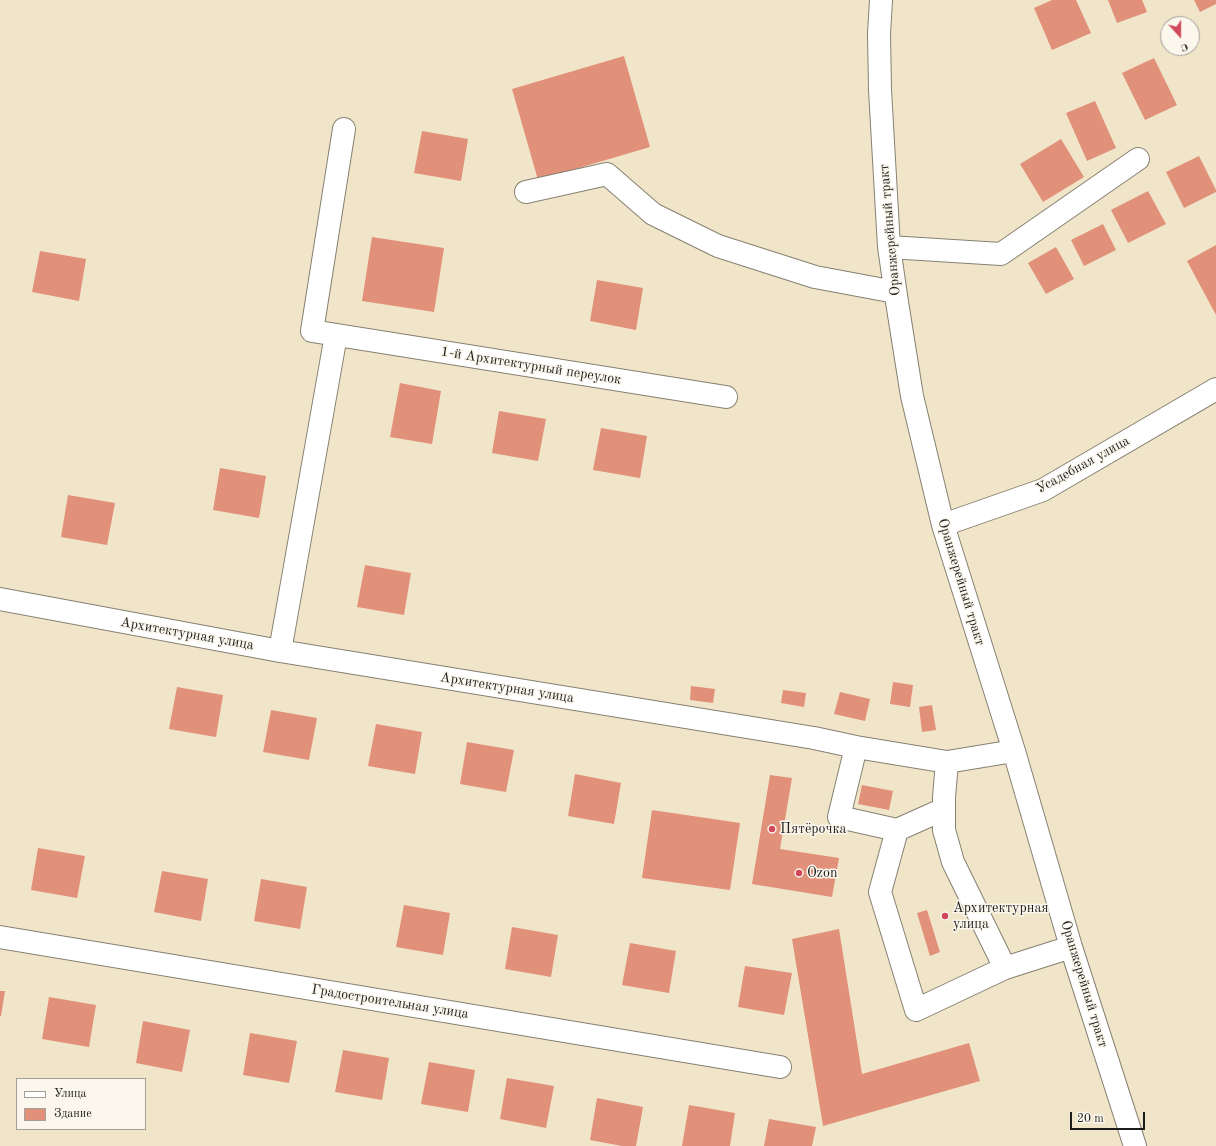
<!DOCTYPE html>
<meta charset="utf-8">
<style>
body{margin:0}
#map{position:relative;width:1216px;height:1146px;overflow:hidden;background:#f1e5c9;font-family:"Old Standard TT",serif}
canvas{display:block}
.legend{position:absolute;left:16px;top:1078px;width:130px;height:52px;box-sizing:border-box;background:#fbf7ec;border:1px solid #a29f99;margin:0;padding:5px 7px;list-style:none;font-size:12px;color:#1c1c1c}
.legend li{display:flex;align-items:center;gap:8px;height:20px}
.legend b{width:20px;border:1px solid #a29f99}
.north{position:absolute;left:1160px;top:16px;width:40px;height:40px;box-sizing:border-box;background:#fbf7ec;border:1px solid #a29f99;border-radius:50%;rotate:159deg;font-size:11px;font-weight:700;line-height:16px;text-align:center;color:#1c1c1c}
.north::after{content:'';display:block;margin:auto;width:14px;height:18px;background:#d1495b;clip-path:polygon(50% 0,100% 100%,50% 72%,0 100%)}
.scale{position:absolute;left:1070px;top:1112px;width:75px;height:18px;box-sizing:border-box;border:2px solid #1c1c1c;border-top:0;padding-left:5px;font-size:12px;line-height:14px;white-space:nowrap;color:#1c1c1c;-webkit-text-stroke:3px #fbf7ec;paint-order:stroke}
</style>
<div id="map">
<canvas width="1216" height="1146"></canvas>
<ul class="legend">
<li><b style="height:5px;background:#fff"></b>Улица</li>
<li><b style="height:11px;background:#e1907a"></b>Здание</li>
</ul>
<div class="north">С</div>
<div class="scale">20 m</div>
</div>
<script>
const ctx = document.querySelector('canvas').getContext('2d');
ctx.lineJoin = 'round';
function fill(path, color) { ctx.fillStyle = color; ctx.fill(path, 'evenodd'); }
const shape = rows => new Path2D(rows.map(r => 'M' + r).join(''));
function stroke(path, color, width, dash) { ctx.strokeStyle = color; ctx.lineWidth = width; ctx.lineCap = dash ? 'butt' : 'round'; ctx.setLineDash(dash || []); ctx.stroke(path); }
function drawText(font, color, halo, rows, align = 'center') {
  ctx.font = font + ' "Old Standard TT",serif'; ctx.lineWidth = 3; ctx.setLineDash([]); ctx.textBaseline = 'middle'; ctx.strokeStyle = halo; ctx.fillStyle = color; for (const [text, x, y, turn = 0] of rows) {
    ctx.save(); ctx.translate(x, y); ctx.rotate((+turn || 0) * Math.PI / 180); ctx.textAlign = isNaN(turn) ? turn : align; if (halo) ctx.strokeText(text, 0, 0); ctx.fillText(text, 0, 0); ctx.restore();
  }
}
fill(shape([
 [1052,0,1076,0,1091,33,1052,50,1034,8],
 [1108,0,1142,0,1147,12,1117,23],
 [1194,0,1216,0,1216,4,1200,12],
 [624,56,650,147,538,180,512,89],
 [1154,58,1177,105,1145,120,1122,73],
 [1095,101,1116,148,1087,161,1066,113],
 [422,131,468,139,461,181,414,173],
 [1061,139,1084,177,1043,202,1020,164],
 [1199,156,1216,190,1216,192,1184,208,1166,172],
 [1148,191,1166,224,1128,243,1111,210],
 [1103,224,1116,250,1084,266,1071,240],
 [372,237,444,248,434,312,362,301],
 [1216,245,1216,315,1187,261],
 [1056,247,1074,279,1046,294,1028,263],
 [40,251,86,259,79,301,32,292],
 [597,280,643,288,636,330,590,321],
 [400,383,441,391,432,444,390,437],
 [499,411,546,419,538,461,492,453],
 [601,428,647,436,640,478,593,470],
 [220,468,266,476,259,518,213,510],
 [68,495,115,503,107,545,61,537],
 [365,565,411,573,404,615,357,607],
 [893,682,913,685,910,707,890,704],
 [691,686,715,689,713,703,690,700],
 [177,687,223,695,216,737,169,729],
 [783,690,806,693,804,707,781,703],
 [840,692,870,699,865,721,834,714],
 [932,705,936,730,922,732,919,707],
 [271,710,317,718,309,760,263,752],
 [376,724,422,732,415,774,368,766],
 [467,742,514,750,506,792,460,784],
 [575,774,621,783,614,824,568,816],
 [770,775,792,778,780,849,839,858,832,897,752,884],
 [862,785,893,791,889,810,858,804],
 [652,810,740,823,730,890,642,878],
 [38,848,85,856,77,898,31,890],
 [162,871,208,879,201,921,154,912],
 [261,879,307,887,300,929,254,921],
 [404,905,450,913,443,955,396,947],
 [927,910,940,952,930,956,917,913],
 [512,927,558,935,551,977,505,969],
 [839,929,862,1074,969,1043,980,1081,823,1126,792,939],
 [630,943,676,951,669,993,622,985],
 [745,966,792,973,784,1015,738,1007],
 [0,991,5,991,1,1016,0,1016],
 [49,997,96,1005,89,1047,42,1039],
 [143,1021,190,1030,182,1072,136,1063],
 [250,1033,297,1041,289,1083,243,1075],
 [343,1050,389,1058,382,1100,335,1092],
 [429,1062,475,1070,468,1112,421,1104],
 [507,1078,554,1086,546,1128,500,1119],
 [597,1098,643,1107,636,1146,622,1146,590,1140],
 [689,1105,735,1113,730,1146,682,1146],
 [769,1119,816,1127,812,1146,764,1146]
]), '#e1907a');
const minor = shape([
 [881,0,879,34,880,90,889,247,897,302,912,396,943,525,1014,751,1071,947,1135,1146],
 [344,129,312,331,726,397],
 [526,192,607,174,653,214,718,246,815,277,895,292],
 [889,247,1001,254,1138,159],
 [943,525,1043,490,1216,389],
 [0,599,280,651,814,738,856,747,947,762,1014,751],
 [280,651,336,335],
 [856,747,839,817,897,830,880,892,916,1010,1005,968],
 [947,762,944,797,944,830,953,862,1005,968,1071,947],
 [897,830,944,809],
 [0,937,780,1067]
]);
stroke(minor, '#868072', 24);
stroke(minor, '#fff', 22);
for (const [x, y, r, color] of [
 [772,829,4,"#d1495b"],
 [799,873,4,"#d1495b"],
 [945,916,4,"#d1495b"]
]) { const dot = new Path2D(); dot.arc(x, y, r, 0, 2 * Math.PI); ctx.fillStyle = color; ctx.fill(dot); stroke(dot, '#fbf7ec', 1.5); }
drawText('14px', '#1c1c1c', '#fbf7ec', [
 ["Оранжерейный тракт",890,230,-95],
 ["1-й Архитектурный переулок",531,366,9],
 ["Усадебная улица",1083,465,-29],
 ["Оранжерейный тракт",961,582,73],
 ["Архитектурная улица",187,634,10],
 ["Архитектурная улица",507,688,9],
 ["Оранжерейный тракт",1084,984,73],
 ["Градостроительная улица",390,1002,9]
]);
drawText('14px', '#1c1c1c', '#fbf7ec', [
 ["Пятёрочка",780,829],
 ["Ozon",807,873],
 ["Архитектурная",953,908],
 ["улица",953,924]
], 'left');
</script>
